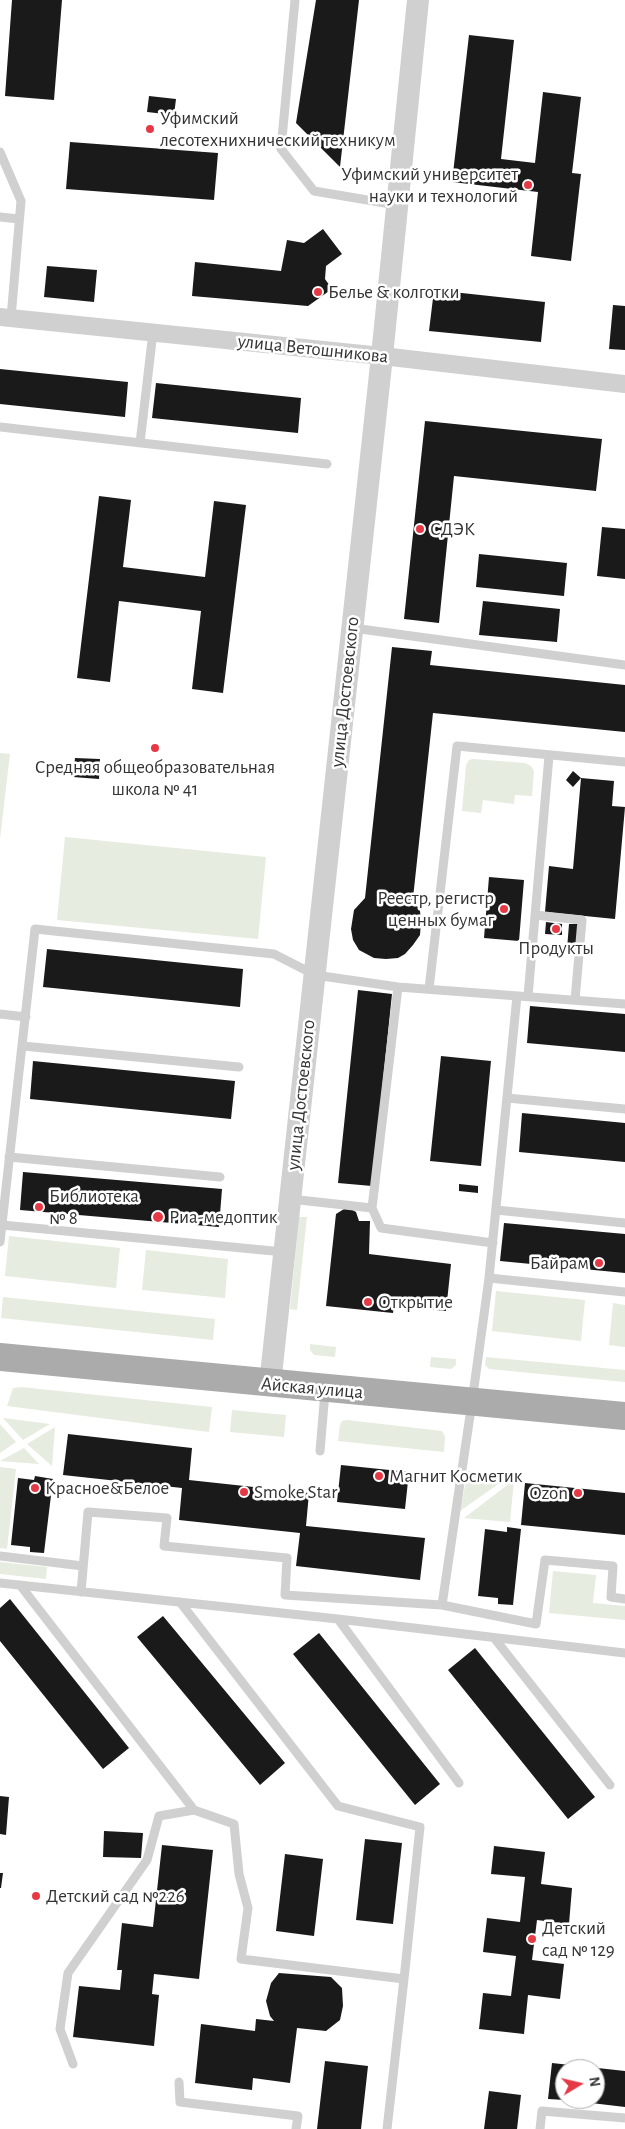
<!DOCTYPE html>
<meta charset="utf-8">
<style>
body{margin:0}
#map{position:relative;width:625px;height:2129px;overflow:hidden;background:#fff;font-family:"Alegreya Sans",sans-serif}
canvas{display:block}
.north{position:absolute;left:555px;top:2059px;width:50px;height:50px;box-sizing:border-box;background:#fff;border:1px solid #adadad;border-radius:50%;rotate:81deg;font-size:14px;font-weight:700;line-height:20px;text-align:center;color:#333}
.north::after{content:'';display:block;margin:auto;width:18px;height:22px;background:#e63946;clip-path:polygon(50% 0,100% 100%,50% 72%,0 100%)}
</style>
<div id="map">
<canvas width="625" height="2129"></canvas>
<div class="north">N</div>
</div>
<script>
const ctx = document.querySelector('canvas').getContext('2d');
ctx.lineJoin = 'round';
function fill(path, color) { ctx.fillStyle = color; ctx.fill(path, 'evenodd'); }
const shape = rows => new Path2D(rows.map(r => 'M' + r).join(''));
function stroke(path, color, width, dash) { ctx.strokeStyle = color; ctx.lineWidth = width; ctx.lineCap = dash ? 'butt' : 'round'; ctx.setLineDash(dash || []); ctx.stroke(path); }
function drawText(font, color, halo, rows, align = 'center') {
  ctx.font = font + ' "Alegreya Sans",sans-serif'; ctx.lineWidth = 5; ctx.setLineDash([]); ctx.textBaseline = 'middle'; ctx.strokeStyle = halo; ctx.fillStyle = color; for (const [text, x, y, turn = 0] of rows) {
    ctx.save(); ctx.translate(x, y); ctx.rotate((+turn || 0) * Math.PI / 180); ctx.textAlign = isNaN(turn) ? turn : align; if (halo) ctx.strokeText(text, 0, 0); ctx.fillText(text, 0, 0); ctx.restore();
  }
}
fill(shape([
 [0,753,10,754,0,839],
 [473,759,525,763,531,766,534,771,532,796,515,795,514,804,483,800,481,813,462,811,466,765,469,760],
 [65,837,266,857,258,939,57,920],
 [299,1217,307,1217,297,1310,290,1309],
 [9,1236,120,1248,116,1288,5,1276],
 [146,1250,228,1259,225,1298,142,1290],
 [496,1291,585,1300,581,1341,492,1331],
 [3,1297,215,1319,213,1340,1,1318],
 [613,1303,625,1305,625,1347,609,1345],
 [310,1344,336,1347,335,1357,314,1355,310,1350],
 [431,1357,456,1359,456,1365,451,1369,430,1367],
 [486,1357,625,1370,625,1382,489,1369,485,1365],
 [21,1387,212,1407,209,1432,7,1406,13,1388],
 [232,1410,286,1415,284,1437,230,1432],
 [3,1418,50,1424,23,1440],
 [347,1420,442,1431,445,1437,444,1452,338,1441,340,1425,342,1421],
 [0,1424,16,1442,0,1453],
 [55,1427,52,1466,27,1444],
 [24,1448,39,1464,0,1461],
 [0,1467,16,1469,7,1549,0,1548],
 [468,1471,511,1475,460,1511],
 [514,1480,510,1522,464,1518],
 [0,1562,47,1567,46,1579,0,1574],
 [553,1571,596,1575,593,1603,625,1606,625,1620,549,1613]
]), '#e6ecdf');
fill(shape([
 [12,0,62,0,54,100,5,96],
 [316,0,359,0,340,167,296,123],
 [469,35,514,40,501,159,535,163,543,92,581,97,572,173,581,174,571,261,531,256,538,192,452,182],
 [149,96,176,99,174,115,147,112],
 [70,142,218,153,214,200,66,189],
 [323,229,342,254,326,266,325,279,332,289,308,306,192,296,195,262,281,271,287,240,304,243],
 [47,266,97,270,94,302,44,297],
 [434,290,545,302,541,342,429,331],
 [613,305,625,306,625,350,609,349],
 [0,369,128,382,125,417,0,404],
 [156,383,301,398,298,433,152,418],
 [425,421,602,439,596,491,454,476,439,623,404,619],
 [99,496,131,500,123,567,205,577,214,501,246,505,223,693,192,689,201,611,119,601,110,682,77,678],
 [602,527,625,529,625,579,597,576],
 [479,554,567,563,564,596,476,587],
 [483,601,560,609,557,642,479,635],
 [392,647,432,651,430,665,625,685,625,732,433,713,413,898,420,911,421,922,420,935,413,945,405,954,398,958,386,959,374,958,359,950,353,940,351,929,354,910,365,898],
 [75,758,100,759,99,779,73,777],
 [573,771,581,778,573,787,566,780],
 [581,778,614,781,612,806,625,807,615,919,545,912,549,866,573,869],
 [489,877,524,880,519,941,484,938],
 [546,922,562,924,562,935,545,934],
 [569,924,578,924,576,950,567,949],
 [47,949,243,969,240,1007,43,987],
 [358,990,392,994,372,1186,338,1183],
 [530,1006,625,1014,625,1052,527,1043],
 [441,1056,491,1061,481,1166,430,1161],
 [33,1061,235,1081,231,1119,30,1099],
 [522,1113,625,1123,625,1162,519,1152],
 [23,1172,222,1189,219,1227,20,1210],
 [459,1184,478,1186,478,1193,459,1191],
 [349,1208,356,1212,359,1221,370,1221,369,1254,451,1264,446,1311,394,1306,393,1313,326,1306,336,1214,344,1209],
 [504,1223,625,1234,625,1273,500,1261],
 [68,1434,192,1448,189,1480,309,1493,306,1526,425,1538,420,1580,296,1566,300,1533,179,1520,182,1488,63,1475],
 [341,1465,409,1472,405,1509,337,1502],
 [35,1476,53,1479,44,1553,30,1552,30,1547,11,1545,18,1478,34,1480],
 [525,1483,625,1493,625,1535,521,1525],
 [507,1527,521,1529,513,1605,498,1604,498,1598,478,1596,485,1529,507,1532],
 [10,1599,129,1748,103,1769,0,1641,0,1608],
 [163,1616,285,1763,260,1785,137,1637],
 [319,1633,440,1784,415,1805,293,1654],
 [475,1648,595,1797,568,1819,448,1670],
 [0,1796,9,1797,6,1835,0,1834],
 [104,1831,143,1833,141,1858,103,1857],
 [365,1839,402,1843,393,1924,356,1920],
 [162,1845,213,1850,199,1979,154,1974,152,1994,159,1995,154,2046,73,2037,79,1986,120,1990,122,1970,117,1970,122,1923,153,1927],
 [494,1846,545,1852,541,1884,572,1888,569,1924,537,1920,532,1960,564,1964,560,1999,528,1995,524,2034,479,2029,483,1993,511,1996,516,1956,483,1952,487,1918,520,1922,525,1877,491,1874],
 [285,1854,323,1859,314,1936,276,1931],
 [0,1873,3,1873,1,1888,0,1888],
 [279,1973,331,1977,342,1988,343,2006,340,2020,326,2031,297,2028,290,2083,253,2078,252,2090,195,2083,201,2024,255,2031,256,2019,274,2021,270,2016,266,2001,271,1983],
 [325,2061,368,2066,361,2129,317,2129],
 [552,2063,625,2071,625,2107,566,2100,595,2099,595,2069,565,2069,565,2100,548,2099],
 [489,2091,521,2095,517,2129,484,2129]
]), '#1a1a1a');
stroke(shape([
 [295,0,281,149,314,191,397,205],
 [0,152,21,201,11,318],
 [0,217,19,219],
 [0,427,327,464],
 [140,443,153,332],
 [353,628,625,665],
 [535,915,582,920,575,1000],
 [429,989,457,746,625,762],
 [528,996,549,756],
 [0,1014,26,1017],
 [23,1046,239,1067],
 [507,1098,625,1109],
 [9,1157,220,1177],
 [290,1199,372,1208,381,1228,493,1243],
 [372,1208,398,987],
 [496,1210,625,1223],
 [2,1225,284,1252],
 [0,1242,35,929,274,954,315,975,398,987,625,1004],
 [489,1278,625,1292],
 [320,1451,325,1392],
 [0,1556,83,1566],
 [0,1583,338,1619,625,1653],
 [20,1585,194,1810],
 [81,1592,88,1512,167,1518,164,1546,287,1558,285,1595,442,1605,536,1624,545,1560,613,1566,611,1597,625,1599],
 [180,1602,338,1806,420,1827,404,1979],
 [442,1605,472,1402,489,1278,517,996],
 [338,1619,459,1783],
 [495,1639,610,1785],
 [73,2064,60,2029,68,1973,147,1860,159,1816,194,1810,234,1824,239,1874,248,1908,241,1959,404,1979,387,2129],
 [179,2082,180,2102,298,2116,296,2129],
 [540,2129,542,2111,625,2118]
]), '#d0d0d0', 9);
stroke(shape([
 [0,317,382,356,625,384]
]), '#d0d0d0', 18);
stroke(shape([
 [270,1384,382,356,418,0]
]), '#d0d0d0', 22);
stroke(shape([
 [0,1357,625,1416]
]), '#ababab', 28);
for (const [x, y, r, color] of [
 [150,129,5,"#e63946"],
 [528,185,5,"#e63946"],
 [318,292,5,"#e63946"],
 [420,529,5,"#e63946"],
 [155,748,5,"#e63946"],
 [504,909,5,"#e63946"],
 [556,929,5,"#e63946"],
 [39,1207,5,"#e63946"],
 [158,1217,6,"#e63946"],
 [599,1263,5,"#e63946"],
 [368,1302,5,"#e63946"],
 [379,1476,5,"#e63946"],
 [35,1488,5,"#e63946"],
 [244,1492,5,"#e63946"],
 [578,1493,5,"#e63946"],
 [36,1896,5,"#e63946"],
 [532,1939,5,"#e63946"]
]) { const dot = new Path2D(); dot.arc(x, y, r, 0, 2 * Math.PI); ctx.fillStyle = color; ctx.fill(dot); stroke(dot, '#fff', 2); }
drawText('19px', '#333', '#fff', [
 ["Уфимский",160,118],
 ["лесотехнихнический техникум",160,140],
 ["Уфимский университет",518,174,"right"],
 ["науки и технологий",518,196,"right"],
 ["Белье & колготки",328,292],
 ["СДЭК",430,529],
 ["Средняя общеобразовательная",155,767,"center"],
 ["школа № 41",155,789,"center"],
 ["Реестр, регистр",494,898,"right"],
 ["ценных бумаг",494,920,"right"],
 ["Продукты",556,948,"center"],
 ["Библиотека",49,1196],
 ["№ 8",49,1218],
 ["Риа-медоптик",169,1217],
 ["Байрам",589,1263,"right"],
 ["Открытие",378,1302],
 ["Магнит Косметик",389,1476],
 ["Красное&Белое",45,1488],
 ["Smoke Star",254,1492],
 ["Ozon",568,1493,"right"],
 ["Детский сад №226",46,1896],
 ["Детский",542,1928],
 ["сад № 129",542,1950]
], 'left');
drawText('19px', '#333', '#fff', [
 ["улица Ветошникова",313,349,6],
 ["улица Достоевского",345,692,-84],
 ["улица Достоевского",301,1095,-84],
 ["Айская улица",312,1388,5]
]);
</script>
